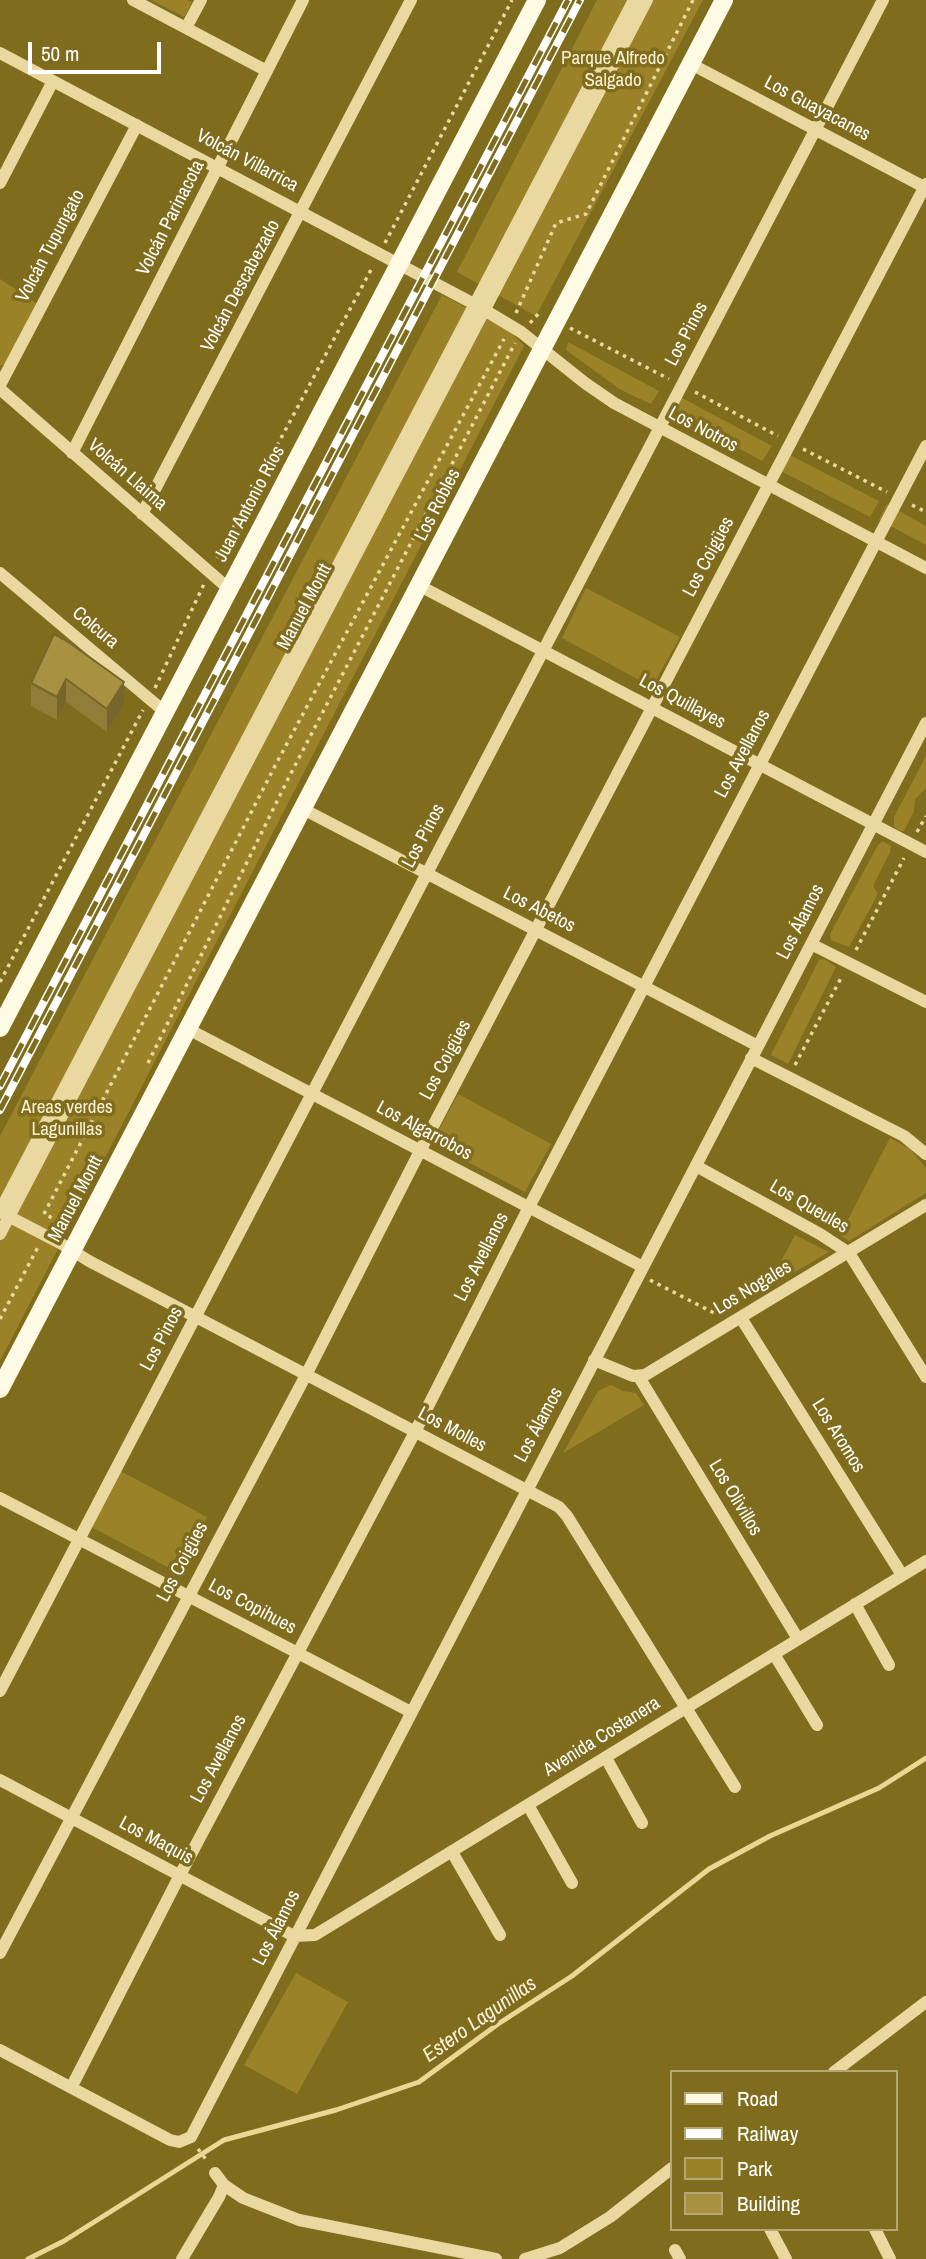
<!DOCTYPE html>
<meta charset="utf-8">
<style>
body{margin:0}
#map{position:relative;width:926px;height:2259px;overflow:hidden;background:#806c1d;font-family:"Archivo Narrow",sans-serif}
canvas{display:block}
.legend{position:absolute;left:670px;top:2070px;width:228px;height:161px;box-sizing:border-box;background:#806c1d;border:2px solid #b3a777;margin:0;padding:9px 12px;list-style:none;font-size:21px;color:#fff}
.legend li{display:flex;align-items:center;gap:14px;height:35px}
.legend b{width:35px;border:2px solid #b3a777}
.scale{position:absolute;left:28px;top:42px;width:133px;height:32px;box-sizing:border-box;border:4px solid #fff;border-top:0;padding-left:9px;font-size:21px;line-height:24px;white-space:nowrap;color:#fff;-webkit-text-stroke:5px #806c1d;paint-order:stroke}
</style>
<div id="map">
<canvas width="926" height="2259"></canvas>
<ul class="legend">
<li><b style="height:9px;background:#fefae4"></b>Road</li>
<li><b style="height:9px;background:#fff"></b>Railway</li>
<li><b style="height:19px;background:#9b8229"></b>Park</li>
<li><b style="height:19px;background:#a89141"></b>Building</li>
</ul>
<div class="scale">50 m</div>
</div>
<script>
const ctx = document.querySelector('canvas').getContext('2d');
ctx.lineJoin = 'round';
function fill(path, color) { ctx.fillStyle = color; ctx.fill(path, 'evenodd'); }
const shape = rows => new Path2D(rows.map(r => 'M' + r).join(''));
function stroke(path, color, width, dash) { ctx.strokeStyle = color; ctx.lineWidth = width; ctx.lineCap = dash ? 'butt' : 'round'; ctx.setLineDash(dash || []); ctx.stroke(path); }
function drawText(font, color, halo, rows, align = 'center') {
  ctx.font = font + ' "Archivo Narrow",sans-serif'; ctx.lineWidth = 7; ctx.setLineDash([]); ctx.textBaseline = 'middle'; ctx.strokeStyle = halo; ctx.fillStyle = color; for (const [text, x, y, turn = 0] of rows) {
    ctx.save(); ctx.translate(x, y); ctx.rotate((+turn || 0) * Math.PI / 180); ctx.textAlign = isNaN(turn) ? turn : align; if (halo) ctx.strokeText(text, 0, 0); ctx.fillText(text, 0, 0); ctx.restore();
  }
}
fill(shape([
 [151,0,187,0,192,2,184,17],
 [597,0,703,0,536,316,457,272],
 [0,279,36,303,6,364,0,366],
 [442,295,509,330,524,346,0,1361,0,1136],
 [568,342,659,391,651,404,621,390,566,350],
 [671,392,772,446,762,461,664,407],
 [782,451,879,501,870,517,773,467],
 [887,504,926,526,926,545,879,520],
 [586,588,680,637,652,687,562,638],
 [926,756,926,788,915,799,914,811,904,831,900,831,894,827,894,817],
 [883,841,891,846,890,852,873,886,878,894,849,947,831,940,830,934,878,845],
 [824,959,836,967,788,1064,771,1055,819,960],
 [458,1094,551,1144,525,1192,432,1143],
 [890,1138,910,1149,926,1168,926,1193,849,1241,840,1235],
 [795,1235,829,1252,767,1288],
 [611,1385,623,1391,636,1393,644,1405,563,1453,598,1391],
 [111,1466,207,1517,177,1572,82,1522],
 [296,1973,348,2002,297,2094,244,2065]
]), '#9b8229');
stroke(shape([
 [28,2259,64,2241,224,2140,336,2110,419,2082,498,2024,572,1976,709,1869,770,1836,879,1788,926,1758]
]), '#ebd794', 5);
stroke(shape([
 [385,243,512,0],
 [516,313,556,223,586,214,693,0],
 [530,323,541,311],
 [570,328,669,379],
 [695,392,778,436],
 [803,449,887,492],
 [912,505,926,512],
 [217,558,373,266],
 [155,688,204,584],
 [917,832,926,816],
 [856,950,904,858],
 [0,982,143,710],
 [148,1063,289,777,515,343],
 [795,1065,842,976],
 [58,1228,61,1222,44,1214,275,766,504,339],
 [650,1280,718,1315],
 [0,1319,38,1247],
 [198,2149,208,2162]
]), '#e9d9a1', 3.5, [3.5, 5]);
stroke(shape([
 [133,0,267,71],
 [186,28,201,0],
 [0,53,476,305,521,332,585,383,614,403,926,568],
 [691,64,926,188],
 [0,183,53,81],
 [0,385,137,125],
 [0,389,229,589],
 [72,453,303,0],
 [142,514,411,0],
 [0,573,165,712],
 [420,586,926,852],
 [303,809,758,1046],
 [811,944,926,1002],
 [188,1029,643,1267],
 [751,1058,904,1136,926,1154],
 [696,1166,820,1234,849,1253,926,1377],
 [0,1211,634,0],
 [4,1214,60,1243,89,1261,559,1507,567,1516,735,1787],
 [0,1234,647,0],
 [741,1318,902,1575],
 [594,1360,633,1376,645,1375,926,1205],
 [639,1377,798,1639],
 [0,1498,411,1712],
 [855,1604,889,1665],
 [774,1654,817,1725],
 [0,1691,883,0],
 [606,1758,642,1823],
 [0,1780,294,1936,315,1935,926,1561],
 [528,1805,572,1883],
 [452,1852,500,1935],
 [0,1953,306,1375,420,1151,926,184],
 [0,2050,170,2140,179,2142,191,2137,926,723],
 [834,2072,926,2002],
 [72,2086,180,1875,415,1432,529,1207,926,446],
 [215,2173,224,2185,243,2198,299,2220,496,2259],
 [770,2229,786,2259],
 [875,2229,890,2259],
 [675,2250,680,2259],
 [182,2259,219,2197,224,2185],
 [525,2259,560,2248,610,2217,672,2168]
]), '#e9d9a1', 12);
stroke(shape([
 [0,1028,537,0],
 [0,1389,724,0]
]), '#fefae4', 18);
const rail = shape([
 [0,1086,568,0],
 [0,1110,580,0]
]);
stroke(rail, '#fff', 8);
stroke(rail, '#806c1d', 5, [16]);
fill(shape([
 [54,634,124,705,107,732,66,702,57,720,31,706,31,683]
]), '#907d38');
fill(shape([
 [66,679,66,702,57,720,57,697],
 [124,682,124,705,107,732,107,709]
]), '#76662e');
const building = shape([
 [54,634,67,641,124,682,107,709,66,679,57,697,31,683,54,634]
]);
fill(building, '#a89141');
stroke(building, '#76662e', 2);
drawText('19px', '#f9f0d1', '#806c1d', [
 ["Parque Alfredo",613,59],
 ["Salgado",613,81],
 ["Areas verdes",67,1108],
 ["Lagunillas",67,1130]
]);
drawText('19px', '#fff', '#806c1d', [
 ["Los Guayacanes",817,109,28],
 ["Volcán Villarrica",247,161,28],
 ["Volcán Parinacota",171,218,-63],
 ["Volcán Tupungato",51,246,-62],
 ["Volcán Descabezado",241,286,-62],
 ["Los Pinos",687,334,-62],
 ["Los Notros",703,430,28],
 ["Volcán Llaima",127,475,41],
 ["Juan Antonio Ríos",250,504,-62],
 ["Los Robles",438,505,-63],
 ["Los Coigües",709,557,-62],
 ["Manuel Montt",305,607,-62],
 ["Colcura",95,628,40],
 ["Los Quillayes",682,702,28],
 ["Los Avellanos",743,754,-62],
 ["Los Pinos",424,836,-62],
 ["Los Abetos",539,910,27],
 ["Los Álamos",801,922,-63],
 ["Los Coigües",446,1060,-62],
 ["Los Algarrobos",424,1131,28],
 ["Manuel Montt",76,1199,-62],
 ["Los Queules",809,1207,30],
 ["Los Avellanos",482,1257,-63],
 ["Los Nogales",753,1288,-31],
 ["Los Pinos",162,1339,-62],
 ["Los Álamos",539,1425,-62],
 ["Los Molles",452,1430,28],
 ["Los Aromos",838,1436,58],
 ["Los Olivillos",735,1498,59],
 ["Los Coigües",183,1562,-62],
 ["Los Copihues",252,1607,28],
 ["Avenida Costanera",602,1737,-32],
 ["Los Avellanos",219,1759,-62],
 ["Los Maquis",156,1841,28],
 ["Los Álamos",277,1928,-63]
]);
drawText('italic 21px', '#f8f0d6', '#806c1d', [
 ["Estero Lagunillas",480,2020,-35]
]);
</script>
